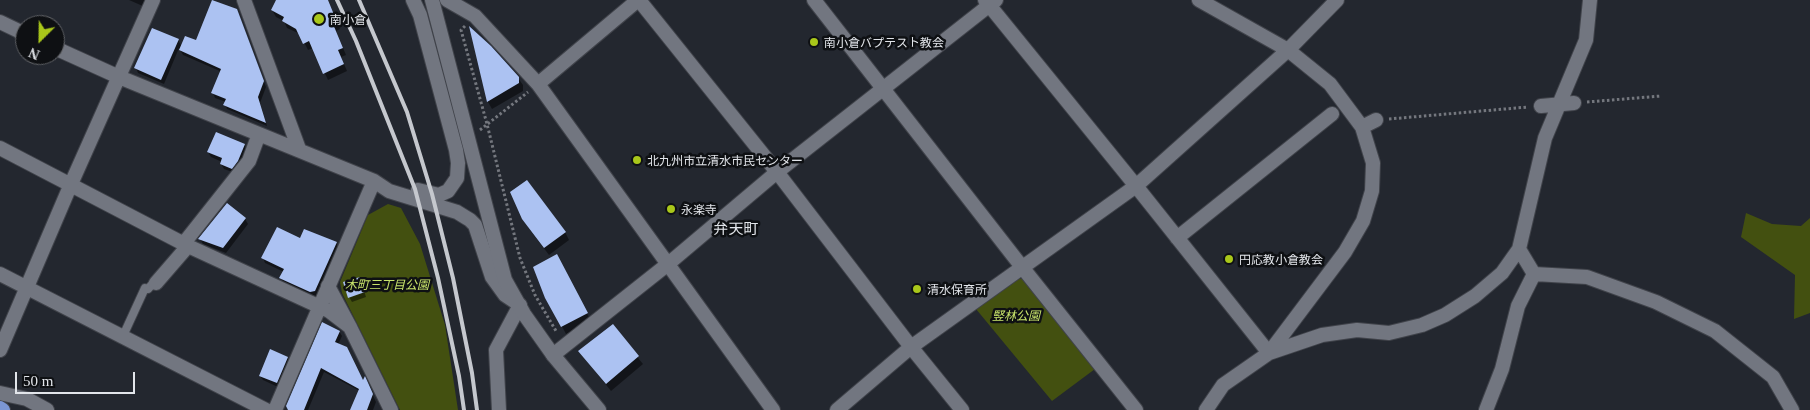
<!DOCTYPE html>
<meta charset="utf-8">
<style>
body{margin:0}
#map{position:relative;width:1810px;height:410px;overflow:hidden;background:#23272f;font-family:Georgia,serif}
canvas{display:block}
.north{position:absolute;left:15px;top:15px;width:50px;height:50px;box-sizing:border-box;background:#0e1013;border:1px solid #636569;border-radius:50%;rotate:203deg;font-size:14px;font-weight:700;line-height:20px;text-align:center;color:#e2e5ea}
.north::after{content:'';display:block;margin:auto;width:18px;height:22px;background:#a9c71a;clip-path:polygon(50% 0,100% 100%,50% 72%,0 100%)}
.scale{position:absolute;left:15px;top:372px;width:120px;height:22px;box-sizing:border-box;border:2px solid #e2e5ea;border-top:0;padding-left:6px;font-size:15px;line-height:18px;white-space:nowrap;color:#e2e5ea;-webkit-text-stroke:4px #0e1013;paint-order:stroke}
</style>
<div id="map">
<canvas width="1810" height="410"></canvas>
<div class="north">N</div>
<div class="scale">50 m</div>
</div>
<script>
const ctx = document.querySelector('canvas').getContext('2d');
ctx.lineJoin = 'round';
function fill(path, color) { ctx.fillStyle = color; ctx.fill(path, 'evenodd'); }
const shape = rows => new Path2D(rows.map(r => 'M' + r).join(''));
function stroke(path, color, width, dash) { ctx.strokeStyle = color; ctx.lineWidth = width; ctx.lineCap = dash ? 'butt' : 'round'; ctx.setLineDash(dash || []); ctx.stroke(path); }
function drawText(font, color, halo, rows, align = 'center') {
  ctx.font = font + ' Georgia,"Noto Sans JP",serif'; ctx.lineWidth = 5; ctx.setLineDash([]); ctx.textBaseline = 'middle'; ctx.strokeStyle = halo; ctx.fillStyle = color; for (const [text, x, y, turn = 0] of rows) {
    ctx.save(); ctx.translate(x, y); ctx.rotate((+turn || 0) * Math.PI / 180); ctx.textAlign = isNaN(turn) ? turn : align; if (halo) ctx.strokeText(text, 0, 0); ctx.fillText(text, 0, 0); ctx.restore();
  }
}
fill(shape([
 [388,204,401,208,420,244,445,325,458,410,400,410,342,293,340,282,368,215],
 [1746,213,1772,224,1801,226,1810,218,1810,313,1794,319,1795,275,1741,237],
 [1015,278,1023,279,1095,369,1052,401,976,309]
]), '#435010');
fill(shape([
 [129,0,148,0,145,7],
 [278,0,328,0,340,29,336,31,346,55,341,57,347,71,328,80,313,48,308,50,300,34,287,28,284,21,276,17,272,10],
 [239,15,266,87,260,103,267,126,227,109,225,104,226,102,215,98,213,93,222,72,183,55,179,48,164,84,138,73,136,68,178,40,182,47,197,42],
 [471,30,518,78,523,85,523,91,492,109,488,102],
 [244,145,247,150,240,166,235,173,224,169,221,164,222,162,211,157,208,152],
 [245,219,248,224,226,253,203,244,200,239],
 [528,227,565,232,569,240,549,255],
 [336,243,339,248,317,296,313,297,284,283,281,278,284,272,265,263,263,258],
 [561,263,591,321,566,334,547,298],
 [362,284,366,297,352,302,349,297],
 [612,326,643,364,611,391,580,352],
 [339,331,342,336,338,345,363,382,365,379,376,402,373,410,352,410,360,391,324,372,308,410,289,410],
 [288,358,290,363,280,388,263,380,260,376]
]), '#0007');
fill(shape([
 [212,0,237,9,264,81,258,97,266,123,223,105,226,99,211,93,221,69,179,50,185,36,196,40],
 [276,0,328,0,337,22,333,24,343,48,338,50,344,64,323,74,309,41,303,44,296,29,282,21,284,17,271,10],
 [469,26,491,46,519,77,519,83,487,102],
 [152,28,179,39,161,80,134,68],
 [216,132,245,144,238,161,232,169,220,164,222,158,207,152],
 [527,180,566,232,544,248,522,219,510,192],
 [227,203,246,218,223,248,198,239],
 [277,227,300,238,304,229,337,242,315,291,310,292,279,278,284,269,261,258],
 [557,254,588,313,561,327,545,298,533,267],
 [360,277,365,292,348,298,343,282],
 [322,322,340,331,335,342,347,347,363,380,365,376,373,394,367,410,350,410,359,389,321,368,304,410,288,410,286,406],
 [613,324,639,356,606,384,578,351],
 [270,349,288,357,277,383,259,376]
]), '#acc2f2');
const service = shape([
 [123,336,145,288,148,289,155,281,156,283]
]);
const minor = shape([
 [244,0,299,149],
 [413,0,420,15,456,150,458,163,457,178,448,191,439,195,418,190],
 [447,0,475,16,538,84,773,410],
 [639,0,777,172,911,347,962,410],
 [814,0,1022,267,1136,410],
 [985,0,1136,186,1269,353],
 [1199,0,1288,50,1330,84,1362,127,1373,163,1372,191,1363,221,1345,252,1269,353],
 [0,22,25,34],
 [55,48,119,77,374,181,389,191,457,212,470,220,475,225,492,277,505,295,520,305,496,350,499,410],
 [538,84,638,0],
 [1541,106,1574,103],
 [1362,127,1376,120],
 [0,148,188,246,329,311,350,327],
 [1177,238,1332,114],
 [184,243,249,161,259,134],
 [1519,249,1534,274],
 [0,274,266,410],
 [1534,274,1587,277,1656,302,1715,331,1773,377,1792,410],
 [156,283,188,246],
 [328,286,350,327,391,410],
 [0,350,71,184,153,0],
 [553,355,668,264,777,172,996,0],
 [0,393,27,399,47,410],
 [275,410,374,181],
 [837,410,911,347,1136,186,1288,50,1337,0],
 [1206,410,1223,385,1269,353,1322,335,1357,330,1389,333,1422,325,1445,315,1475,296,1502,273,1519,249,1545,138,1586,40,1590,0],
 [1486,410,1502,369,1518,306,1534,274]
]);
const tertiary = shape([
 [432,0,505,280,524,314,553,355,599,410]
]);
const trunk = shape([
 [0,408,3,410]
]);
stroke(service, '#40434a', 10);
stroke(minor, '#40434a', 16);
stroke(tertiary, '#40434a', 16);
stroke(trunk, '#40434a', 16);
stroke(shape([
 [465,26,461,30,487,124,520,258,535,295,556,331],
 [1587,102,1661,96],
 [1389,119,1528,107],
 [480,130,528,92]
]), '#74777e', 3, [2.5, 2.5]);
stroke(service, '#727680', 8);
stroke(minor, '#727680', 14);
stroke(tertiary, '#727680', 14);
stroke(trunk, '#7b96d3', 14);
stroke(shape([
 [337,0,356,41,415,189,438,278,459,376,464,410],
 [359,0,407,112,432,194,453,278,472,373,477,410]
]), '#c5c8ce', 4);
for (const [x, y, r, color] of [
 [319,19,6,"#a9c71a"],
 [814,42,5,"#a9c71a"],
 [637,160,5,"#a9c71a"],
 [671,209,5,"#a9c71a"],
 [1229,259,5,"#a9c71a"],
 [917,289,5,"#a9c71a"]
]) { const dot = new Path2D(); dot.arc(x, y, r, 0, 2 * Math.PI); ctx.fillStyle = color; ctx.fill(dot); stroke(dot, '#0e1013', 2); }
drawText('12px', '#e2e5ea', '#0e1013', [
 ["南小倉",330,19],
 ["南小倉バプテスト教会",824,42],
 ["北九州市立清水市民センター",647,160],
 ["永楽寺",681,209],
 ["円応教小倉教会",1239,259],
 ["清水保育所",927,289]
], 'left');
drawText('italic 12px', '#c9e56b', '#0e1013', [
 ["木町三丁目公園",387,284],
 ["竪林公園",1016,315]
]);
drawText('15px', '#e2e5ea', '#0e1013', [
 ["弁天町",736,228]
]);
</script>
